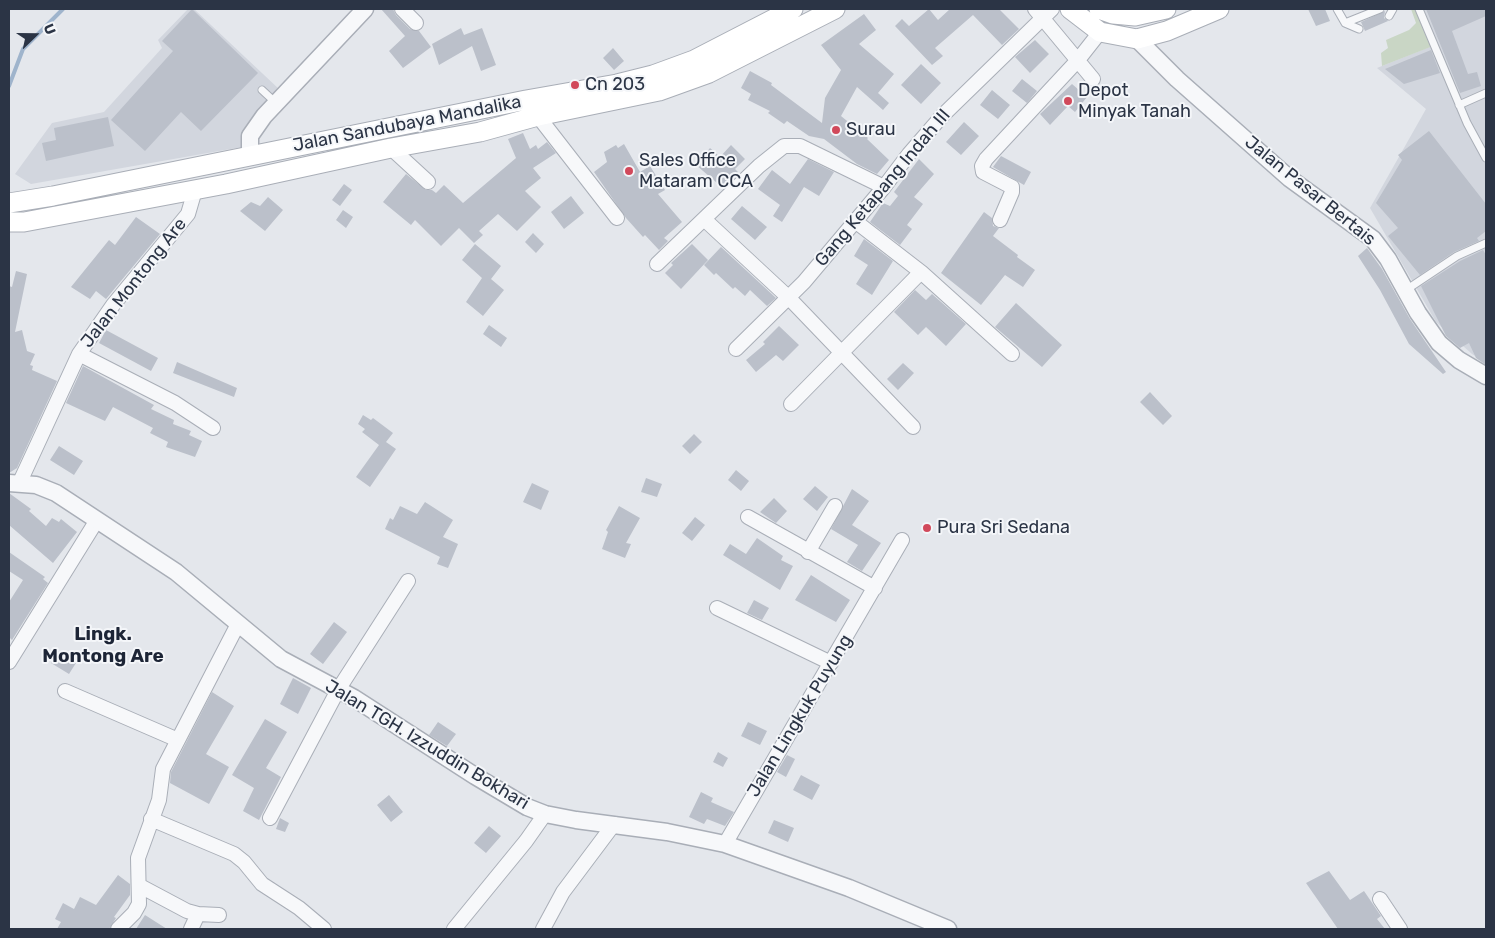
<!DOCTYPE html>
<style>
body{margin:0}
#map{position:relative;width:1495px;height:938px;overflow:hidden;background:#e4e7ec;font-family:Rubik,sans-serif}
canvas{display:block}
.frame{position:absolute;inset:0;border:10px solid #2b3445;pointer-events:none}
.north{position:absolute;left:10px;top:10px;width:50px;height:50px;-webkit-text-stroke:4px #f4f6f9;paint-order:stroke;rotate:68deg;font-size:14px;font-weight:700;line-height:20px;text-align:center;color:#2b3445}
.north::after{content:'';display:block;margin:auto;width:18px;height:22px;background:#2b3445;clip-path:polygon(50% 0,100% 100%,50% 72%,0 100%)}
</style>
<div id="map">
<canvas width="1495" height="938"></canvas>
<div class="frame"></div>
<div class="north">U</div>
</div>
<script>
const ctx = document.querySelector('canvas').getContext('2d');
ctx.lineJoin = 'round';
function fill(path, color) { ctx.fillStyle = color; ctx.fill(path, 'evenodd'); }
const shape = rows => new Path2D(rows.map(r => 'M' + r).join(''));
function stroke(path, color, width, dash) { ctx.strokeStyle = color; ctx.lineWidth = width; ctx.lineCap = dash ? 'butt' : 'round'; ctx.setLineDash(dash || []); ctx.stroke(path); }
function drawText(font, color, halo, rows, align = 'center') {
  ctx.font = font + ' Rubik,sans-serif'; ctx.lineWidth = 4; ctx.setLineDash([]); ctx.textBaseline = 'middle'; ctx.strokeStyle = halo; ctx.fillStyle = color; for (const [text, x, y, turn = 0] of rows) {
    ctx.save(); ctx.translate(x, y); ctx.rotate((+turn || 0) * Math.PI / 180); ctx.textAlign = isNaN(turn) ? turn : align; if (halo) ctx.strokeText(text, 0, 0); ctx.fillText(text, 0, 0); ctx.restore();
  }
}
fill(shape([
 [188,9,194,9,280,90,242,147,31,184,15,174,52,123,104,112,162,48,158,40],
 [1417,9,1486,9,1486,363,1472,354,1436,322,1370,208,1426,109,1377,68,1432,46]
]), '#d2d6de');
fill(shape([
 [1411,9,1417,9,1433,46,1382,66,1381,53,1388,48,1386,40,1409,30,1416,23]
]), '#c9d6c5');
stroke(shape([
 [9,86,23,49,63,9]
]), '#9fb4cc', 4);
fill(shape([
 [192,9,258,73,201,131,181,112,145,151,111,120,173,51,162,41],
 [381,9,393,9,396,15,410,29,419,31,431,47,403,68,389,51,405,36],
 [929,9,938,20,950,9,999,9,1019,29,1002,45,973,15,935,48,943,56,932,65,895,26,902,19,909,26],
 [1308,9,1325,9,1330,21,1316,26],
 [1426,9,1486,9,1486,16,1452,31,1468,74,1477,72,1481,86,1460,93],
 [1385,11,1384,18,1388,21,1365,31,1361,22],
 [864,14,876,30,859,44,894,74,878,93,889,103,883,110,857,87,841,116,868,138,867,139,889,160,877,174,857,164,824,139,809,136,787,121,784,124,768,113,770,111,748,100,751,94,741,88,750,71,772,83,771,85,822,123,825,98,841,70,821,45],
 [461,28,464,35,482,28,496,65,481,71,472,46,439,65,432,44],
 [1035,40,1049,54,1030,73,1015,57],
 [613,48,624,61,614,70,603,58],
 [1431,50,1440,73,1404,84,1385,69],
 [921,64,941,83,921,104,901,85],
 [1022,79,1037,91,1027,103,1012,91],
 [1072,84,1087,97,1075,112,1068,106,1050,125,1040,114],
 [992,90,1010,105,998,119,980,105],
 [108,117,114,146,46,161,42,143,56,140,54,128],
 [964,122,979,136,961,155,946,142],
 [1429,131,1486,204,1486,231,1477,238,1479,241,1454,252,1420,275,1388,236,1398,228,1376,203,1402,160,1398,155],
 [523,133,530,149,536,145,538,149,547,142,556,153,533,168,541,178,525,191,541,207,517,231,498,214,479,231,483,235,474,243,459,228,441,246,415,220,411,225,383,202,406,174,426,190,432,190,436,193,444,185,463,203,516,158,508,139],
 [624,144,640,172,650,166,665,190,658,194,682,222,664,238,668,241,659,250,645,235,643,237,626,218,594,172,607,162,604,152,616,145,618,148],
 [731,145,745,159,735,169,738,172,723,188,696,165,710,148,720,157],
 [1001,156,1031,172,1024,185,993,167],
 [808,159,834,172,819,196,804,187,782,222,773,216,780,205,758,189,772,170,790,184],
 [919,159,934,174,914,197,923,204,907,225,912,229,900,245,870,222,883,203,890,206,898,196,894,192],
 [344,184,352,190,340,206,332,200],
 [571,196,584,213,564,229,551,212],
 [268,197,283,210,265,231,240,211,251,202,260,206],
 [742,206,767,227,755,240,731,219],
 [343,210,353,217,346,228,336,220],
 [984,212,992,218,993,226,999,228,993,236,1018,255,1017,257,1035,270,1023,287,1005,275,981,305,941,273],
 [136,217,160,234,106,299,96,291,90,299,71,287,109,240,115,245],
 [533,233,544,244,536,253,525,242],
 [864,239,893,261,872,295,856,284,868,265,854,256],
 [475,244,501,266,491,279,504,290,483,316,466,302,482,278,462,260],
 [692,244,708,260,681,289,665,273,673,265,671,263],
 [721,247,776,298,767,306,750,290,745,296,735,287,733,289,716,273,714,275,704,265],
 [1367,248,1382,269,1410,319,1446,372,1443,374,1409,344,1380,290,1358,256],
 [1483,250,1486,255,1486,365,1476,358,1469,343,1460,348,1446,336,1421,286,1460,261],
 [16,271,27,274,15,332,22,330,27,351,35,354,30,365,33,366,32,370,57,381,17,468,9,473,9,286,12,287],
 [915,290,926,300,932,294,966,324,946,346,926,327,918,335,894,312],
 [1016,303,1062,345,1042,367,995,327],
 [489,325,507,338,501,347,483,334],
 [779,326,799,345,783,361,776,355,756,372,746,360,765,344,763,342],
 [106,330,158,358,151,371,99,343],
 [177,362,237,388,234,397,173,373],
 [903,363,914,373,898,390,887,379],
 [83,366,154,405,151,409,174,420,173,424,191,431,189,435,202,441,195,457,166,447,168,442,150,433,153,428,113,407,105,421,66,403],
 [1150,392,1172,416,1163,425,1140,402],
 [363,415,371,420,373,418,393,433,386,442,396,449,370,487,356,477,379,445,362,432,365,429,358,424],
 [694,434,702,442,690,454,682,446],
 [59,446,83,461,74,475,50,460],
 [736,470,749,481,741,491,728,480],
 [646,478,662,484,657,497,641,492],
 [532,483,549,491,541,510,523,502],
 [815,486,828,497,817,511,803,499],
 [852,489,869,501,852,525,881,543,862,571,847,562,858,545,831,529],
 [9,493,31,509,29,511,46,526,52,518,59,522,61,519,77,532,53,563,9,525],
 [774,498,787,511,776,523,760,512],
 [425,502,453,520,443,537,458,544,448,568,437,564,440,557,385,529,390,518,393,520,400,506,417,514],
 [619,506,640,518,626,543,631,544,625,558,602,549,608,532,606,530],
 [695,517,705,525,692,541,682,533],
 [757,538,783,556,781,560,793,566,780,590,723,555,730,544,746,554],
 [9,552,45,577,43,579,48,583,12,640,9,637,9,602,23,580,9,571],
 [811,575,850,600,836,622,795,600],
 [754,600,769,608,762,620,747,613],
 [334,622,347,632,323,664,310,654],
 [58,651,76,663,69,674,51,663],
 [293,678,311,688,298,714,280,704],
 [212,692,234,706,206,754,229,767,209,804,170,783,171,772],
 [265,719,287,732,266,768,281,777,259,820,243,811,254,788,232,775],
 [438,722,456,734,447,746,429,735],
 [748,722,767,731,760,745,741,736],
 [718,752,728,758,723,767,713,762],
 [787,755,795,759,786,777,777,772],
 [801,775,820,785,812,800,793,790],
 [701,792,713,798,711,802,734,812,725,826,707,819,704,824,689,817],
 [389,795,403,812,391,822,377,805],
 [280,818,289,823,285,832,276,829],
 [774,820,794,828,788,842,768,833],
 [489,826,501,836,486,853,474,843],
 [1329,871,1350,900,1364,891,1381,916,1377,919,1385,929,1338,929,1306,883],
 [118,875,130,884,130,895,114,917,116,918,109,929,57,929,61,922,55,919,63,903,74,909,80,897,96,905],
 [145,915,167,929,136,929]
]), '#bbc0ca');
const service = shape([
 [1337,9,1345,23,1359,29],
 [1419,9,1467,123,1486,158],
 [1389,16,1393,9],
 [1345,23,1380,9],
 [262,90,276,103],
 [1459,105,1486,93],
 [1406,290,1457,256,1486,243]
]);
const minor = shape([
 [402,9,416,23],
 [1035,9,1093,79],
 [534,111,617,218],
 [391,148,428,182],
 [704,219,789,298,913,427],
 [1000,220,1012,192,1012,187,983,172,982,166,986,159,1078,60,1100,32],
 [855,221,921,272,1012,354],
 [657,264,759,166,784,146,800,146,884,187],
 [736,349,804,282,884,187,909,154,942,116,1052,9],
 [79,354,175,403,213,428],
 [791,404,921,272],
 [19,484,79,354,113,305,188,214,195,190],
 [748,517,875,588],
 [808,552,835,506],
 [717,608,831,663],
 [9,662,97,520],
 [65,691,178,740],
 [270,818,338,690,408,581],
 [151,819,234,854,244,862,262,884,299,908,324,929],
 [725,844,902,540],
 [140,886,187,911,198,914,191,929],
 [1380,899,1400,929],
 [198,914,219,915],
 [118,929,134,913,139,904,138,858,159,800,163,769,238,624],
 [454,929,526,841,545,814],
 [543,929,563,892,614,824]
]);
const tertiary = shape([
 [1137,39,1177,79,1289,178,1373,239,1388,259,1418,313,1439,343,1459,360,1486,376],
 [250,156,250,136,264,116,365,9],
 [9,483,36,485,56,493,176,572,281,659,354,698,475,776,527,807,545,814,576,820,667,832,725,844,849,888,948,929]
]);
const secondary = shape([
 [1070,9,1100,32,1137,39,1167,31,1219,9],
 [1099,9,1113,14,1135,16,1166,9],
 [9,203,53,196,526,100,617,84,653,75,694,60,793,9],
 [9,222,24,222,226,184,391,148,480,132,538,116,659,91,709,73,835,9]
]);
stroke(service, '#a9aeb7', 9);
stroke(minor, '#a9aeb7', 16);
stroke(tertiary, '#a9aeb7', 19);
stroke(secondary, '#a9aeb7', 21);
stroke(service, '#f7f8fa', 7);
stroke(minor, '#f7f8fa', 14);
stroke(tertiary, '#f7f8fa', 16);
stroke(secondary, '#fff', 19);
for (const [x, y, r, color] of [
 [575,85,5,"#d1495b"],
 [1068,101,5,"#d1495b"],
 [836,130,5,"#d1495b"],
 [629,171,5,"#d1495b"],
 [927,528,5,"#d1495b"]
]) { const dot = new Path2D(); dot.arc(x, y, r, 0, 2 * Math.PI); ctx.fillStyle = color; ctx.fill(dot); stroke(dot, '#f4f6f9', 2); }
drawText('18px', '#2b3445', '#f4f6f9', [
 ["Cn 203",585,85],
 ["Depot",1078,91],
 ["Minyak Tanah",1078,112],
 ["Surau",846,130],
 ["Sales Office",639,161],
 ["Mataram CCA",639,182],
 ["Pura Sri Sedana",937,528]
], 'left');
drawText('18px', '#2b3445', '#f4f6f9', [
 ["Jalan Sandubaya Mandalika",407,124,-11],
 ["Gang Ketapang Indah III",883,188,-50],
 ["Jalan Pasar Bertais",1310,191,39],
 ["Jalan Montong Are",134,283,-52],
 ["Jalan Lingkuk Puyung",800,716,-59],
 ["Jalan TGH. Izzuddin Bokhari",427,745,31]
]);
drawText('bold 19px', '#1d2536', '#f4f6f9', [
 ["Lingk.",103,635],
 ["Montong Are",103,657]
]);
</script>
